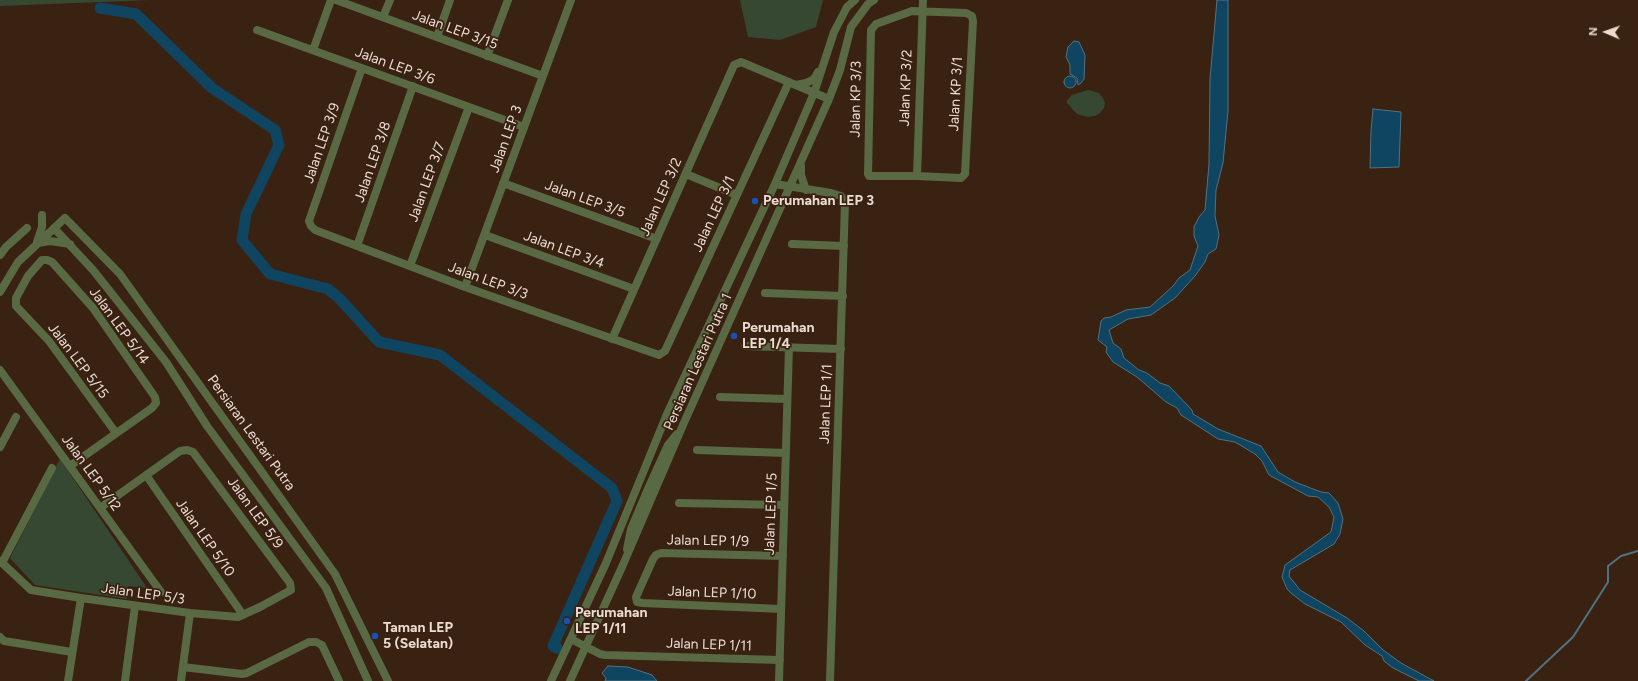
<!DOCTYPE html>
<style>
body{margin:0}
#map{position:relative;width:1638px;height:681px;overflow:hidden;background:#392212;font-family:Figtree,sans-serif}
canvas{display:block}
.north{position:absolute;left:1586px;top:12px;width:40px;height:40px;-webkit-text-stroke:3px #392212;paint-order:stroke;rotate:272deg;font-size:11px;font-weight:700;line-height:16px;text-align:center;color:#ebdbd1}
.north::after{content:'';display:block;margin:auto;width:14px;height:18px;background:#ebdbd1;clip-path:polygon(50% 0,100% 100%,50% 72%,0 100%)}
</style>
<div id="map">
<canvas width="1638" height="681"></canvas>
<div class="north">N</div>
</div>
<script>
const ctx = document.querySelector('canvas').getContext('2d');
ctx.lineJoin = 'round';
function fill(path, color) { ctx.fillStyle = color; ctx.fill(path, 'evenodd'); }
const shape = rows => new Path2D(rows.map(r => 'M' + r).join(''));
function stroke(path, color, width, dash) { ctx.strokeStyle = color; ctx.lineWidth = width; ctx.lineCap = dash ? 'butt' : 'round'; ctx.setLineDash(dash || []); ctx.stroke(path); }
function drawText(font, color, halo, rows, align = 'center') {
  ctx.font = font + ' Figtree,sans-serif'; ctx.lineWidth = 3.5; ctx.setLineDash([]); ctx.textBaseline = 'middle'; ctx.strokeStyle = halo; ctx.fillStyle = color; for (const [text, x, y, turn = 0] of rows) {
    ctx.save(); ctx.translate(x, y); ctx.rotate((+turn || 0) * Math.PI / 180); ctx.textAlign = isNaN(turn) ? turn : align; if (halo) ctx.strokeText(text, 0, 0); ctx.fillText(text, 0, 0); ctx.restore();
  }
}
fill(shape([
 [0,0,150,0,0,6],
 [740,0,823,0,816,27,780,40,748,37],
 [1088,90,1099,93,1103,98,1105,103,1104,108,1100,113,1095,116,1088,117,1077,114,1067,103,1067,100,1072,95],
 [60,459,147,588,128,586,127,599,35,585,10,558]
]), '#364832');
const water = shape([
 [1217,0,1228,0,1228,111,1223,163,1216,190,1215,216,1219,235,1216,249,1208,254,1205,262,1195,276,1175,298,1151,315,1128,319,1109,330,1113,343,1121,349,1124,358,1139,370,1147,373,1160,383,1169,386,1192,410,1193,414,1218,429,1261,446,1278,472,1295,482,1321,492,1329,493,1338,503,1343,519,1340,534,1334,544,1290,570,1289,576,1300,590,1347,618,1364,631,1383,650,1401,663,1434,681,1419,681,1393,668,1384,661,1382,656,1365,645,1341,622,1305,604,1291,593,1287,589,1282,577,1285,565,1331,532,1334,517,1329,507,1318,497,1308,496,1269,475,1262,461,1255,454,1235,442,1218,439,1181,415,1177,408,1166,402,1137,377,1113,362,1106,352,1107,347,1098,340,1101,321,1104,318,1111,317,1126,310,1150,307,1173,286,1179,278,1190,270,1198,246,1194,236,1194,227,1199,217,1205,210,1209,164,1210,79,1217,0],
 [1074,41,1079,42,1085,55,1084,79,1081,83,1078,85,1077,78,1070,74,1070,65,1066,57,1068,47,1074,41],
 '1064 82a6 6 0 1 1 12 0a6 6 0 1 1-12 0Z',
 [1373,109,1401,112,1399,167,1370,168,1371,131,1373,109],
 [608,666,628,667,652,675,657,681,605,681,606,678,602,673,608,666]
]);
fill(water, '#0f4560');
stroke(water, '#517282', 1);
stroke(shape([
 [1526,681,1573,637,1608,582,1608,566,1621,556,1638,551]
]), '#517282', 2);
stroke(shape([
 [100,8,136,14,212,88,275,130,279,145,246,214,242,240,270,274,328,289,339,298,379,342,440,355,612,488,617,501,553,646,557,648]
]), '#0f4560', 11);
stroke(shape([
 [336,0,543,76],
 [912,11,966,13,972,16,973,21,965,174,961,178,917,176,869,176,868,174,871,30,876,24,912,11],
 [383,17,390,0],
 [257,30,524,127],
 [437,37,450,0],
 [313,50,331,0],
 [487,56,508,0],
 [362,68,309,221,311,226,315,230,465,287,659,355,665,351,789,82],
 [796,85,806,83,814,79,818,72],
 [801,166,801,175,806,190],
 [686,174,737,195],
 [917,176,923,0],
 [503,183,657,239],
 [775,184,831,193,841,196,845,202,830,681],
 [54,228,93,270,166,362,207,426,326,588,368,681],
 [485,235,634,289],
 [37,242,42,227,42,215],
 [38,243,50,241,70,244],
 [792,244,844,246],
 [357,246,413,86],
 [0,255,6,247,27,228],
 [410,266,469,107],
 [465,287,571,0],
 [0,292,18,262,65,218,120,274,335,574,388,681],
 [765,293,843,296],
 [612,339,734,65,741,62,829,99],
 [745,346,841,349],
 [0,370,161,592],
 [720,397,787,399],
 [0,447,16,417],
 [697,450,786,453],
 [70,466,152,408,156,403,155,397,93,308,52,262,47,260,42,260,28,276,16,298,16,306,49,341,116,433],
 [146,475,243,615],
 [679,503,784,505],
 [627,549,631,529,647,491,668,445,677,434],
 [0,561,31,590,81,598,190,613,238,617,260,607,291,590,290,583,193,452,187,450,180,451,100,508],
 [2,563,52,468],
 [781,609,643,603,637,602,636,597,653,559,656,555,661,553,783,556],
 [0,637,4,641,72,652],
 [571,639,600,654,605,655,780,660],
 [183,667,242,674,247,673,309,642,316,642,322,645,339,681],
 [68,681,81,598],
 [125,681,135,606],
 [181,681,190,613],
 [551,681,606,563,667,414,775,184,814,93,834,32,847,7,855,0],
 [570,681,622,567,683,425,829,99,840,70,851,27,868,4,874,0],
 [779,681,789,347]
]), '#586944', 8);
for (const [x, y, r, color] of [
 [755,201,4,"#1a4fb4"],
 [734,336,4,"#1a4fb4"],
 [567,621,4,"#1a4fb4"],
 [375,636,4,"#1a4fb4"]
]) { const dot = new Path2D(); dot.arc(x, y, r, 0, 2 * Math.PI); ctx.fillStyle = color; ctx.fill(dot); stroke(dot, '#392212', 1.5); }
drawText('14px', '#ebdbd1', '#392212', [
 ["Jalan LEP 3/15",455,30,20],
 ["Jalan LEP 3/6",395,66,20],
 ["Jalan KP 3/2",906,88,-88],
 ["Jalan KP 3/1",956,94,-87],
 ["Jalan KP 3/3",856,99,-89],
 ["Jalan LEP 3",506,139,-70],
 ["Jalan LEP 3/9",322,143,-71],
 ["Jalan LEP 3/8",373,162,-71],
 ["Jalan LEP 3/7",427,182,-70],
 ["Jalan LEP 3/2",661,197,-66],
 ["Jalan LEP 3/5",585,199,20],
 ["Jalan LEP 3/1",714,214,-65],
 ["Jalan LEP 3/4",564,250,20],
 ["Jalan LEP 3/3",488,281,20],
 ["Jalan LEP 5/14",119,326,54],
 ["Jalan LEP 5/15",78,361,53],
 ["Persiaran Lestari Putra 1",698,362,-66],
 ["Jalan LEP 1/1",826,404,-88],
 ["Persiaran Lestari Putra",251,433,54],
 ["Jalan LEP 5/12",91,473,54],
 ["Jalan LEP 5/9",255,513,54],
 ["Jalan LEP 1/5",771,514,-88],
 ["Jalan LEP 5/10",205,538,55],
 ["Jalan LEP 1/9",708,541,1],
 ["Jalan LEP 1/10",712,593,2],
 ["Jalan LEP 5/3",143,594,8],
 ["Jalan LEP 1/11",709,645,2]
]);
drawText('bold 14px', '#ebdbd1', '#392212', [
 ["Perumahan LEP 3",763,201],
 ["Perumahan",742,328],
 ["LEP 1/4",742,344],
 ["Perumahan",575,613],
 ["LEP 1/11",575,629],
 ["Taman LEP",383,628],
 ["5 (Selatan)",383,644]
], 'left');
</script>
